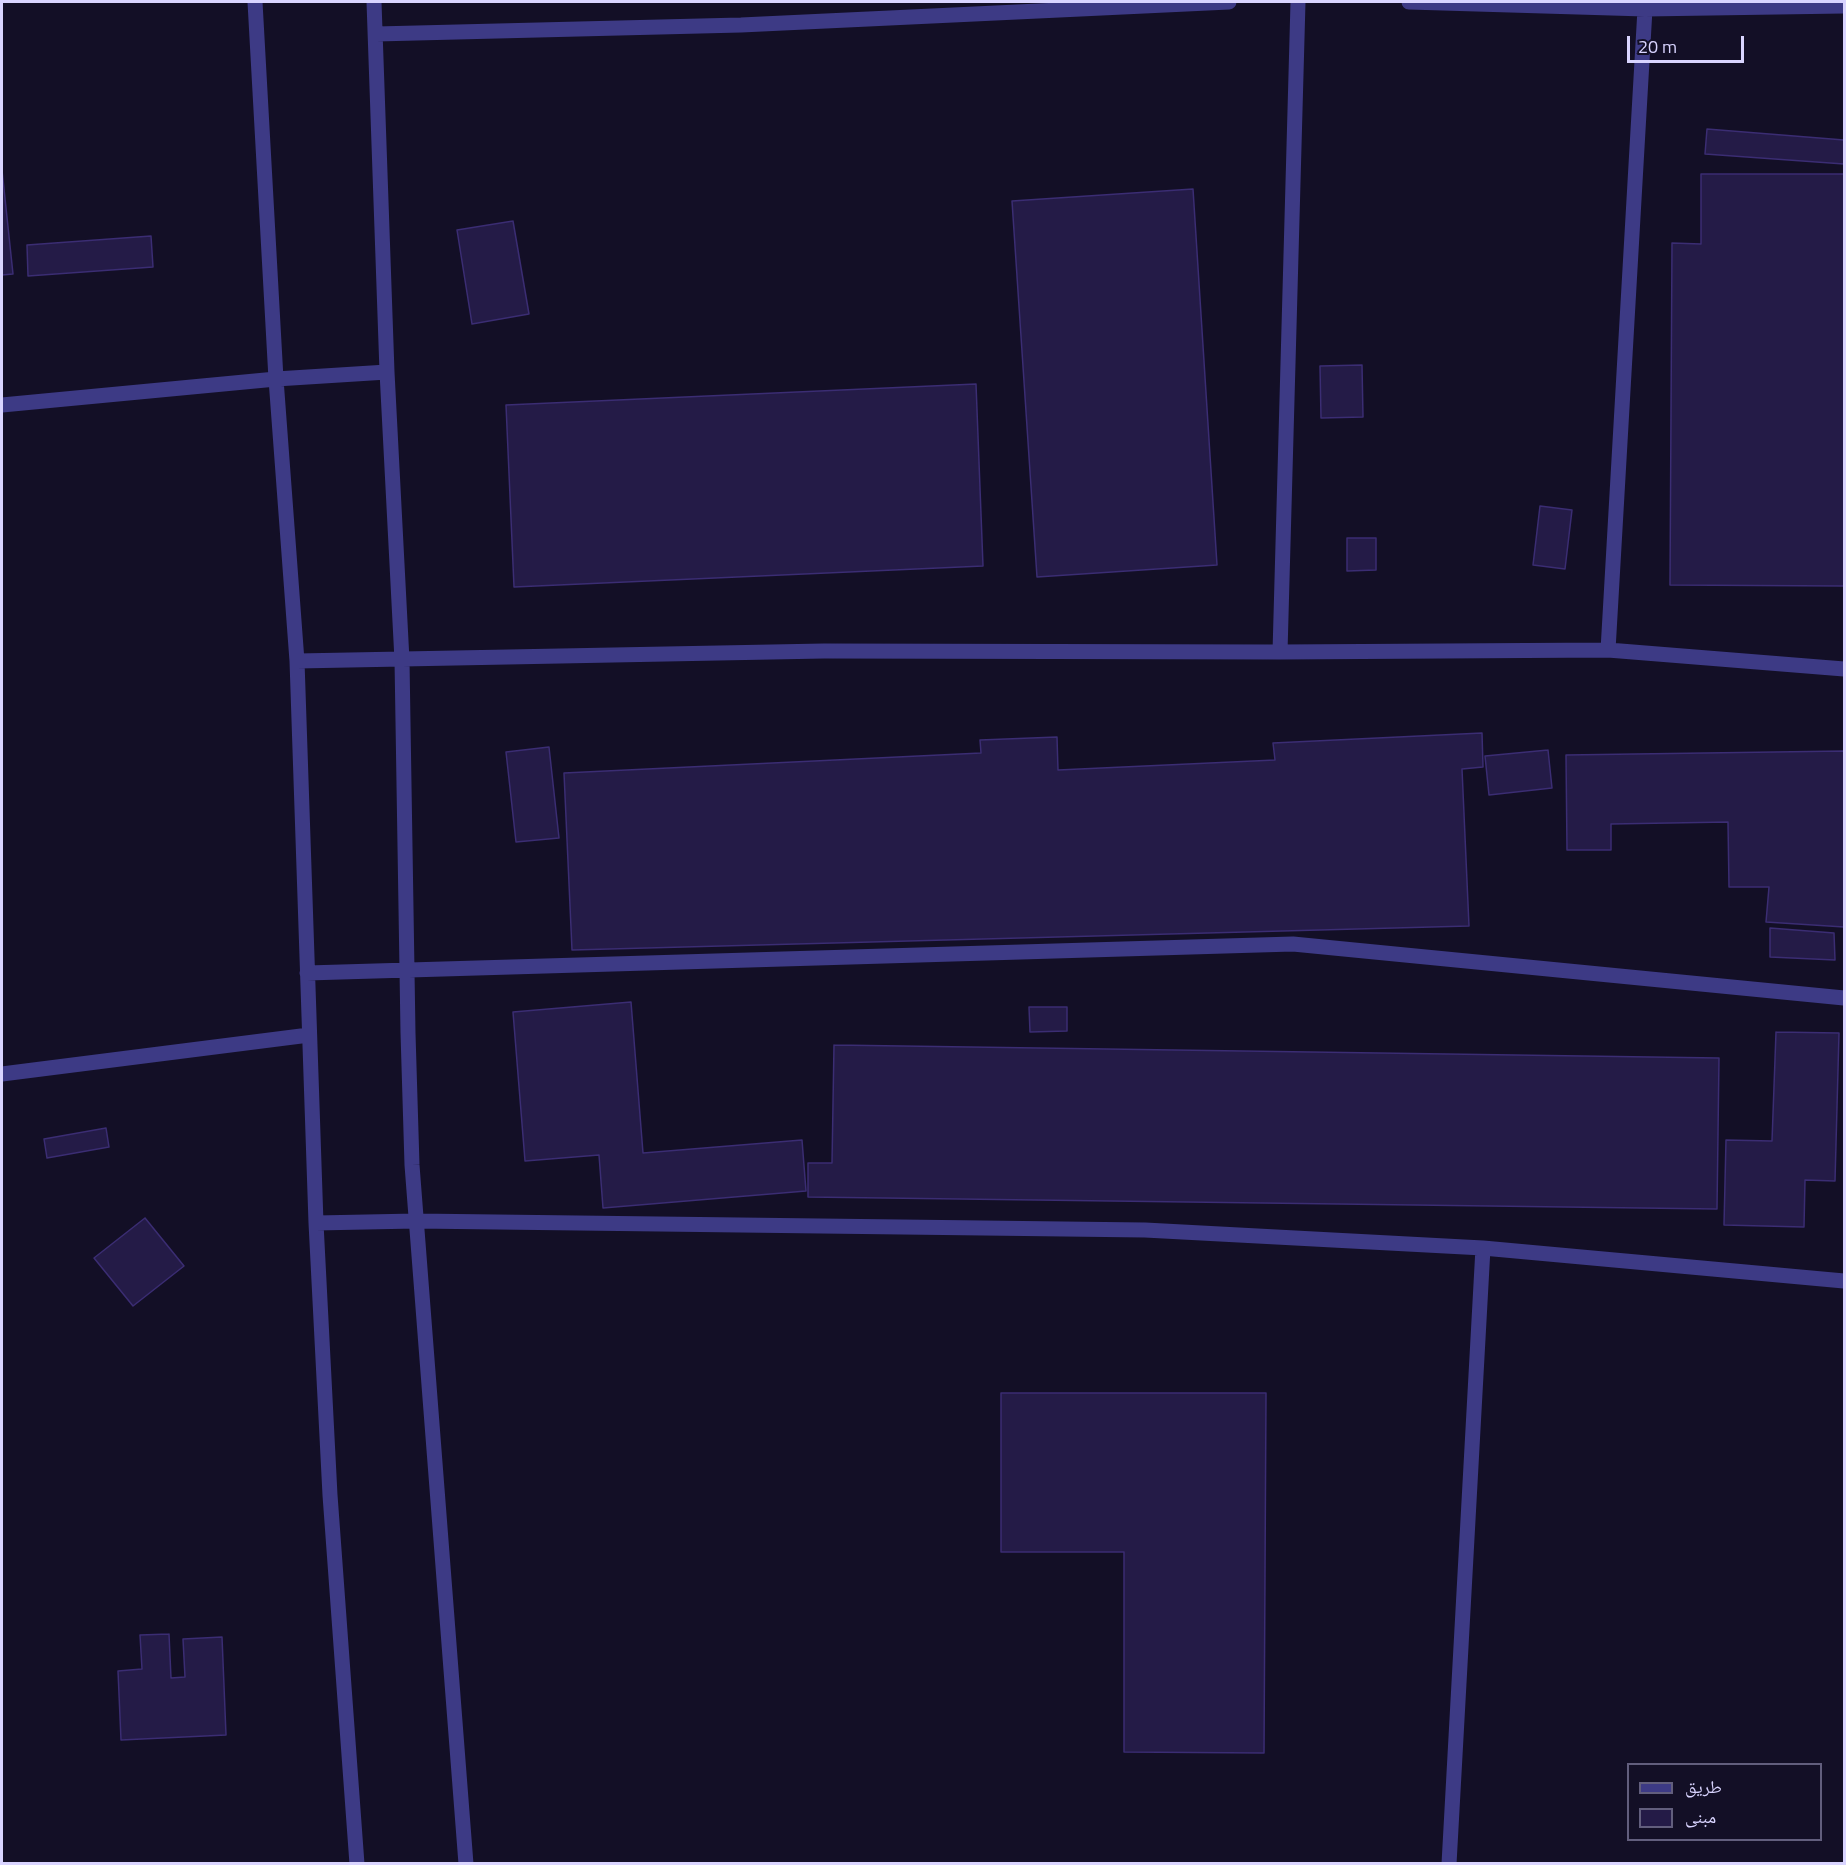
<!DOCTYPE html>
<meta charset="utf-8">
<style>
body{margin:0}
#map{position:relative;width:1846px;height:1865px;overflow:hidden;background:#130f26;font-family:"Titillium Web","Noto Naskh Arabic",sans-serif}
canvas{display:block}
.frame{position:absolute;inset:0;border:3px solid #d9d4ff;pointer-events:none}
.legend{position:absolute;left:1627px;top:1763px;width:195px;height:78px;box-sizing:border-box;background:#130f26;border:2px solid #625e7d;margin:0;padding:8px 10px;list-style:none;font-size:18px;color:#d9d4ff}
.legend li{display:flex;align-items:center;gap:12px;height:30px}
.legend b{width:30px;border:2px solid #625e7d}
.scale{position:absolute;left:1627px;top:36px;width:117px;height:27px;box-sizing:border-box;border:3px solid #d9d4ff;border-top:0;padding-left:8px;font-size:18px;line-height:21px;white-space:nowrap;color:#d9d4ff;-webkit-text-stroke:4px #130f26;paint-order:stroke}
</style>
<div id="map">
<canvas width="1846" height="1865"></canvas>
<div class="frame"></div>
<ul class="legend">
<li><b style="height:8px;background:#3d3a85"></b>طريق</li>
<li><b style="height:16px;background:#241b47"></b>مبنى</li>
</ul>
<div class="scale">20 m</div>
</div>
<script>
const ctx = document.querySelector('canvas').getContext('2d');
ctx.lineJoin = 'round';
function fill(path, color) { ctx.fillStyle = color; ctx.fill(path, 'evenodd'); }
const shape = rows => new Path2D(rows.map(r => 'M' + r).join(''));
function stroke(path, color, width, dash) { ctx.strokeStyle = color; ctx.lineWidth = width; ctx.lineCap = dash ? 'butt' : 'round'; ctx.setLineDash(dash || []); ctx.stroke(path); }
const building = shape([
 [1707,129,1844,140,1844,164,1705,154,1707,129],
 [2,170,13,274,2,275,2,170],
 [1701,174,1844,174,1844,586,1670,585,1672,243,1701,244,1701,174],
 [1193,189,1217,565,1037,577,1012,201,1193,189],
 [513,221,529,314,472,324,457,230,513,221],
 [151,236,153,267,28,276,27,245,151,236],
 [1362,365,1363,417,1321,418,1320,366,1362,365],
 [976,384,983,566,514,587,506,405,976,384],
 [1540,506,1572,510,1565,569,1533,565,1540,506],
 [1347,538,1376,538,1376,570,1347,571,1347,538],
 [1482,733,1483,767,1462,769,1469,926,572,950,564,773,981,753,980,740,1057,737,1058,770,1275,760,1273,743,1482,733],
 [549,747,559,838,516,842,506,752,549,747],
 [1548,750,1552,788,1489,795,1485,756,1548,750],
 [1844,751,1844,927,1766,922,1769,887,1729,887,1728,822,1611,824,1611,850,1567,850,1566,755,1844,751],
 [1770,928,1834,933,1835,960,1770,957,1770,928],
 [631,1002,643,1153,802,1140,806,1191,603,1208,599,1155,525,1161,513,1012,631,1002],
 [1029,1007,1067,1007,1067,1031,1030,1032,1029,1007],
 [1776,1032,1839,1033,1835,1181,1805,1180,1804,1227,1724,1225,1726,1140,1772,1141,1776,1032],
 [834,1045,1719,1058,1717,1209,808,1197,808,1163,832,1163,834,1045],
 [106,1128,109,1147,47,1158,44,1139,106,1128],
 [145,1218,184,1266,133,1306,94,1258,145,1218],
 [1001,1393,1266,1393,1264,1753,1124,1752,1124,1552,1001,1552,1001,1393],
 [169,1634,171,1678,185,1677,183,1639,222,1637,226,1735,121,1740,118,1671,142,1669,140,1635,169,1634]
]);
fill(building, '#241b47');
stroke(building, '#3b2d73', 1.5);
stroke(shape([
 [255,2,276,379,297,661,316,1223,330,1495,357,1864],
 [374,2,387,372,402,660,408,1033,412,1165,466,1864],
 [1409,2,1645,9,1844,6],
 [376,34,741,25,1229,2],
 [2,405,276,379,387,372],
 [1608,650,1645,9],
 [1280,652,1298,2],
 [297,661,824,651,1280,652,1608,650,1844,669],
 [307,973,1293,944,1844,998],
 [2,1074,309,1035],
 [316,1223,416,1221,1145,1230,1483,1248,1844,1281],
 [1449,1864,1483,1248]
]), '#3d3a85', 15);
</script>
